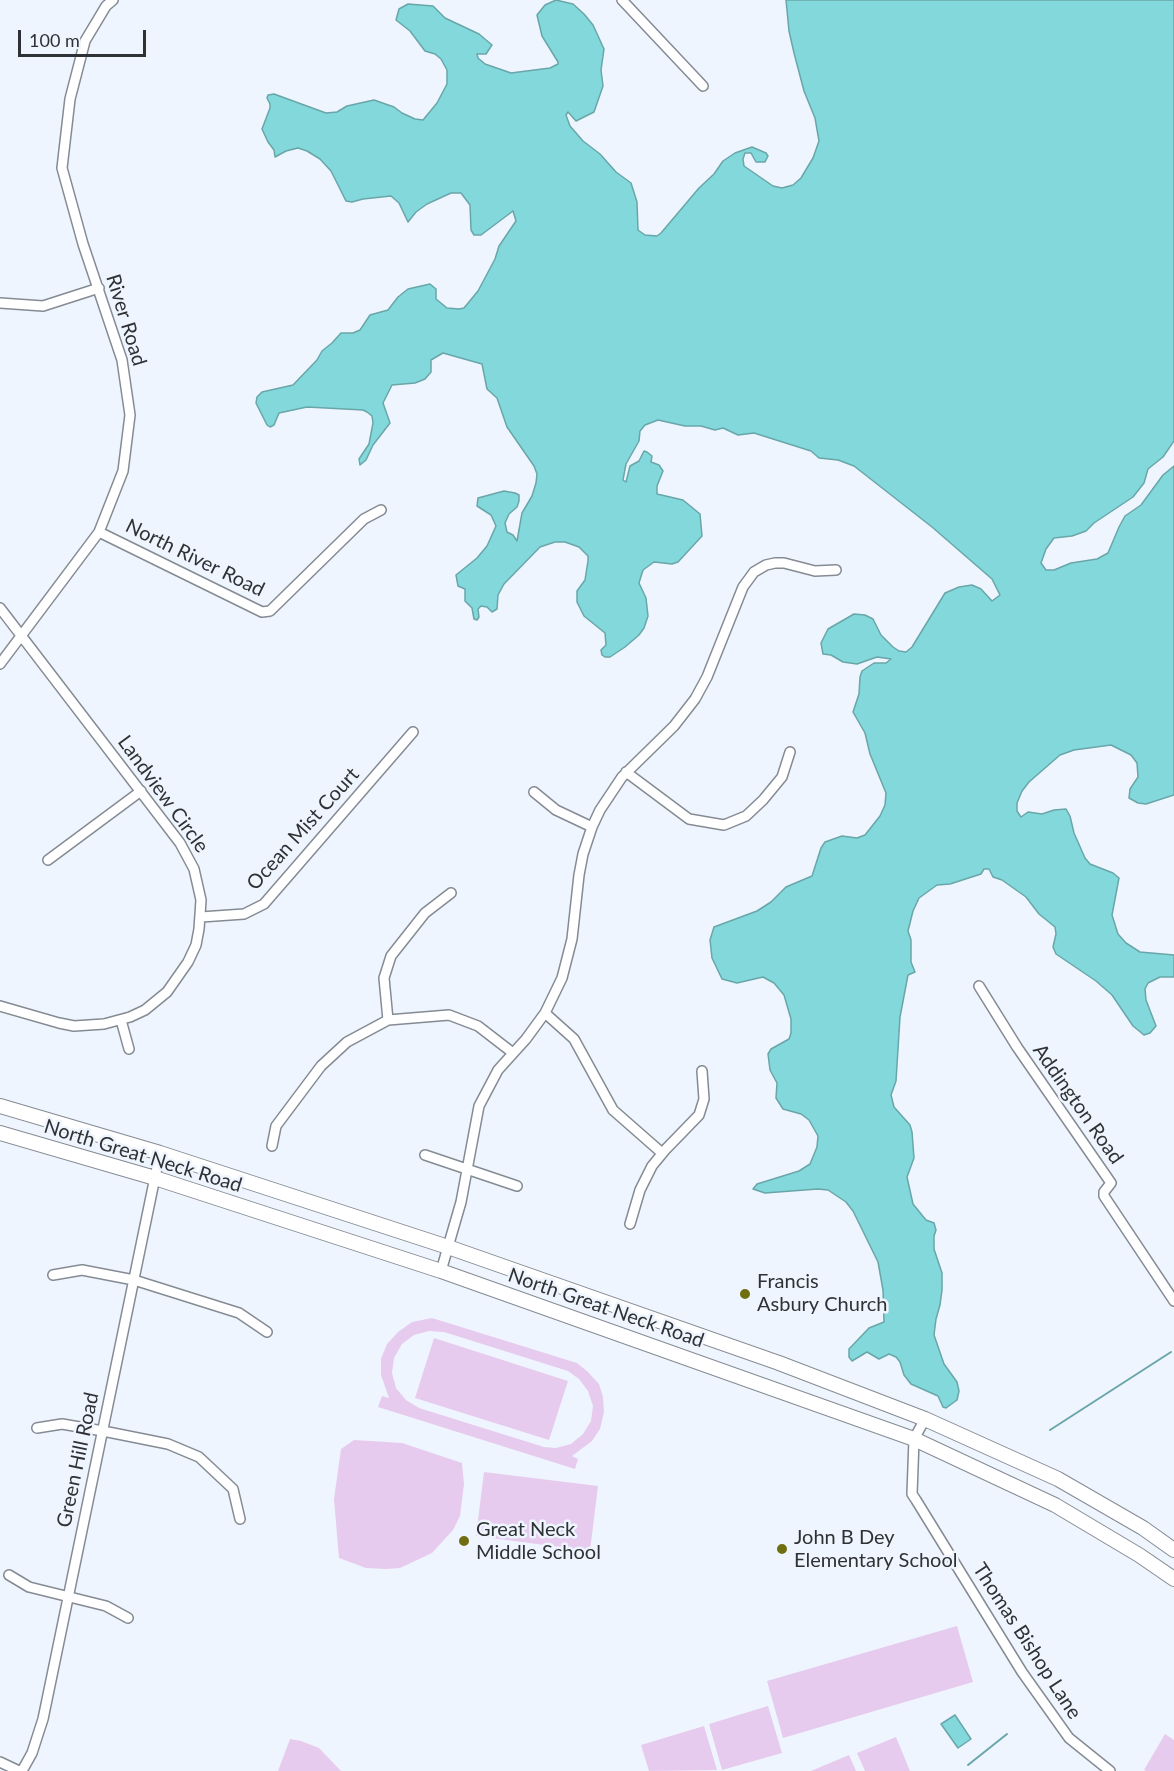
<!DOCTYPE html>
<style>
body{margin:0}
#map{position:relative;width:1174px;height:1771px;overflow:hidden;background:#eff5fe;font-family:Lato,sans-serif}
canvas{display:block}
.scale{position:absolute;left:18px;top:30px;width:128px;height:27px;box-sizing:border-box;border:3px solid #2f3235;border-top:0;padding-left:8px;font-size:18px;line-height:21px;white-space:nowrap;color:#2f3235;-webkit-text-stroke:4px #eff5fe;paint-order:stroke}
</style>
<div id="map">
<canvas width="1174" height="1771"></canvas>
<div class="scale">100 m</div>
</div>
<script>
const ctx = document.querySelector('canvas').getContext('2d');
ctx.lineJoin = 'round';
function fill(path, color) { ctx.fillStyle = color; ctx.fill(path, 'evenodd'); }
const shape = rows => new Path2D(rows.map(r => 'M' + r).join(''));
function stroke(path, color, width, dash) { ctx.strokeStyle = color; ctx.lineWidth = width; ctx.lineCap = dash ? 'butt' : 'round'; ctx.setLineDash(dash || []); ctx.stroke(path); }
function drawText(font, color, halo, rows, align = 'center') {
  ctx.font = font + ' Lato,sans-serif'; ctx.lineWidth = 5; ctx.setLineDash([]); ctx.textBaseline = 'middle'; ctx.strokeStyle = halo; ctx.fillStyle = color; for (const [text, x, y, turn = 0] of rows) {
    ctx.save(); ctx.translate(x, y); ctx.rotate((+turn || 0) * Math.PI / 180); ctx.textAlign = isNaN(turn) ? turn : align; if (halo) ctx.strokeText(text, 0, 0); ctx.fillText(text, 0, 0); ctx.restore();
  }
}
fill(shape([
 [432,1318,577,1363,588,1372,599,1384,603,1397,604,1412,600,1429,592,1441,572,1456,578,1459,575,1469,378,1407,382,1396,389,1398,381,1375,381,1359,387,1344,398,1332,412,1322],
 [429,1331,444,1332,568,1371,579,1379,588,1391,593,1406,591,1421,583,1434,571,1444,556,1448,544,1447,419,1408,406,1400,396,1388,392,1373,394,1358,402,1344,414,1335],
 [434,1338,568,1381,549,1440,415,1398],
 [354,1440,402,1443,462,1463,464,1484,460,1516,453,1530,432,1553,400,1568,386,1569,366,1568,339,1558,334,1499,341,1449],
 [484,1472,598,1486,590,1551,476,1536],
 [957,1626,973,1682,783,1738,767,1681],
 [768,1706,782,1753,722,1770,709,1724],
 [704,1726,717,1770,649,1771,641,1745],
 [1165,1734,1174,1740,1174,1771,1146,1771,1144,1770],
 [896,1737,910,1771,865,1771,857,1753],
 [290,1739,301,1741,319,1748,341,1771,278,1771],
 [849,1755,856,1771,811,1771]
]), '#e6cbef');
const water = shape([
 [556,0,573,4,584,14,593,25,604,49,601,70,603,86,594,112,576,121,568,112,566,115,570,126,583,141,600,154,616,172,631,183,637,202,638,230,645,235,657,236,661,233,699,188,714,174,723,161,735,153,752,147,766,153,768,156,765,162,756,162,751,153,745,153,743,159,744,166,773,186,782,188,793,185,801,178,813,158,819,141,815,118,804,91,794,53,789,31,786,0,1174,0,1174,441,1163,457,1148,469,1144,483,1133,497,1094,523,1086,531,1072,536,1054,538,1046,549,1041,563,1046,570,1054,570,1071,563,1097,559,1108,553,1119,527,1125,516,1141,505,1163,475,1174,466,1174,795,1146,804,1138,803,1129,798,1130,789,1138,777,1137,763,1131,755,1111,745,1074,750,1060,755,1029,782,1022,791,1017,803,1017,811,1021,817,1028,812,1042,814,1054,810,1066,809,1070,816,1074,833,1085,858,1090,864,1113,873,1119,878,1112,915,1118,934,1126,943,1140,952,1174,955,1174,977,1160,977,1148,983,1145,989,1146,1000,1156,1026,1150,1033,1144,1035,1133,1026,1112,995,1096,981,1056,954,1053,947,1056,934,1055,927,1039,914,1026,897,1002,880,993,877,989,869,984,869,981,874,950,884,937,885,919,898,913,911,908,931,911,940,911,962,915,972,908,975,900,1017,896,1081,891,1095,894,1107,910,1125,912,1132,914,1158,907,1177,913,1204,926,1220,934,1223,936,1230,934,1236,934,1249,942,1273,942,1290,940,1305,936,1319,934,1335,944,1364,957,1382,959,1391,957,1400,946,1408,943,1407,938,1396,911,1384,904,1375,900,1362,896,1357,889,1354,879,1359,867,1352,852,1361,849,1357,849,1349,869,1328,884,1322,883,1290,878,1262,853,1211,846,1202,828,1190,818,1189,765,1193,753,1189,757,1184,799,1171,810,1164,817,1147,818,1136,809,1120,801,1114,783,1109,776,1098,777,1083,770,1070,768,1054,771,1049,789,1039,791,1033,791,1019,784,995,774,983,763,977,737,983,722,979,712,958,710,940,714,927,757,911,771,902,786,887,812,876,821,848,825,842,842,836,857,838,865,835,880,816,885,805,886,793,870,754,865,733,853,712,859,694,860,677,862,671,874,663,886,663,891,659,877,657,857,664,843,662,831,655,823,654,821,643,828,629,854,614,865,615,873,619,881,635,893,647,899,651,906,652,912,647,945,593,959,587,972,585,981,589,992,601,1000,595,992,579,932,527,854,466,838,460,819,458,811,451,754,433,738,435,723,428,715,430,701,426,685,426,658,420,645,425,640,431,639,441,626,464,623,480,626,482,630,466,639,461,644,451,647,452,652,456,651,462,659,465,663,471,657,486,657,494,683,500,700,514,702,536,678,562,672,564,654,562,643,570,639,583,646,598,648,616,644,628,639,635,625,647,610,657,605,657,602,655,601,650,606,645,605,633,584,616,577,602,577,591,585,580,588,561,588,556,579,547,565,542,555,542,540,547,504,584,498,595,497,609,492,612,487,607,481,606,478,609,479,617,477,620,474,619,472,608,465,601,465,589,458,586,456,575,477,558,487,546,496,526,491,515,477,506,478,498,504,491,515,493,519,495,519,501,517,507,509,514,505,523,507,532,513,535,517,541,522,513,532,496,536,483,537,474,534,466,507,427,497,398,487,389,482,364,443,353,431,360,431,372,425,379,415,383,392,385,383,403,390,423,373,445,366,460,360,465,359,459,369,444,373,423,372,416,367,412,363,410,307,407,279,413,274,425,270,427,267,425,256,403,257,397,262,392,293,385,317,360,322,351,332,343,341,333,353,333,360,330,370,315,388,310,398,297,408,289,430,284,436,289,436,299,447,308,459,309,464,308,478,291,495,259,499,246,516,221,513,211,481,235,474,235,471,230,470,205,461,193,451,193,427,204,416,212,408,222,399,203,391,196,363,199,352,202,346,201,331,171,320,159,307,151,298,148,286,151,275,157,274,150,268,142,262,129,270,108,270,104,267,98,268,95,274,94,326,113,337,112,347,106,374,100,394,107,402,113,415,119,423,120,437,103,447,84,447,70,441,59,435,54,425,51,410,31,396,20,399,9,408,4,433,6,445,18,479,34,492,45,486,54,477,54,478,58,485,64,511,73,550,68,558,64,558,62,542,36,537,15,545,5,556,0],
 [955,1715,971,1739,958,1748,941,1724,955,1715]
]);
fill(water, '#82d8db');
stroke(water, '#69a6a9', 1.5);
stroke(shape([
 [1050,1430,1171,1352],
 [968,1765,1007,1734]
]), '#69a6a9', 2);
const street = shape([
 [622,0,703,86],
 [0,303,43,306,99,288],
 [99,532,262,612,270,611,364,519,381,510],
 [0,608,180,843,194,869,201,900,199,929,196,945,188,962,167,992,145,1010,130,1017,104,1024,74,1026,59,1023,0,1006],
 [0,664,99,532,123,471,130,415,122,360,83,244,62,168,70,99,85,41,106,6,113,0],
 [626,772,689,819,724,825,746,816,763,800,782,777,790,752],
 [534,792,556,810,592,827],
 [48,860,141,791],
 [201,917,244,914,264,904,413,732],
 [979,986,1017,1047,1111,1183,1104,1192,1104,1196,1174,1301],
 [545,1013,574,1039,613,1110,662,1153],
 [121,1020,129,1049],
 [388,1020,384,978,391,956,425,913,451,893],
 [272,1146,276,1126,321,1066,347,1042,388,1020,449,1015,478,1026,513,1053],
 [425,1155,517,1186],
 [630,1224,640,1190,652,1166,666,1149,699,1115,704,1099,702,1071],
 [441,1271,461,1202,479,1106,498,1070,526,1039,545,1013,562,978,572,939,579,875,583,854,592,827,600,810,622,777,674,726,695,699,707,677,743,587,754,572,766,565,775,563,784,563,815,571,836,570],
 [53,1275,82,1270,134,1280,239,1313,267,1332],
 [925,1419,914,1439,912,1494,916,1500,1022,1672,1069,1738,1110,1771],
 [37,1428,62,1424,103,1431,168,1444,199,1457,233,1489,240,1519],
 [9,1575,29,1587,106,1606,128,1618],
 [0,1762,19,1771],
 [22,1771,32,1753,43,1719,160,1153]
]);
const primary = shape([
 [0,1106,160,1153,448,1247,779,1363,925,1419,1058,1479,1143,1528,1174,1550],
 [0,1133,155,1178,441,1271,914,1439,1055,1505,1139,1555,1174,1579]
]);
stroke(street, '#858b93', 12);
stroke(primary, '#858b93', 16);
stroke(street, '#fff', 9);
stroke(primary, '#fff', 14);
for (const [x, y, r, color] of [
 [745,1294,6,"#6f6e10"],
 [464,1541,6,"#6f6e10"],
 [782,1549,6,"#6f6e10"]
]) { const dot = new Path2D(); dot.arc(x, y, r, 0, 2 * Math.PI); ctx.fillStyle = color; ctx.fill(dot); stroke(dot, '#eff5fe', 2); }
drawText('20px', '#2f3235', '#eff5fe', [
 ["River Road",126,320,73],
 ["North River Road",195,558,26],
 ["Landview Circle",163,794,54],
 ["Ocean Mist Court",303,829,-48],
 ["Addington Road",1078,1104,55],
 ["North Great Neck Road",143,1156,17],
 ["North Great Neck Road",606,1308,19],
 ["Green Hill Road",78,1460,-78],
 ["Thomas Bishop Lane",1027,1641,57]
]);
drawText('20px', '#2f3235', '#eff5fe', [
 ["Francis",757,1282],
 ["Asbury Church",757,1305],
 ["Great Neck",476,1530],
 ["Middle School",476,1553],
 ["John B Dey",794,1538],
 ["Elementary School",794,1561]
], 'left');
</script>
